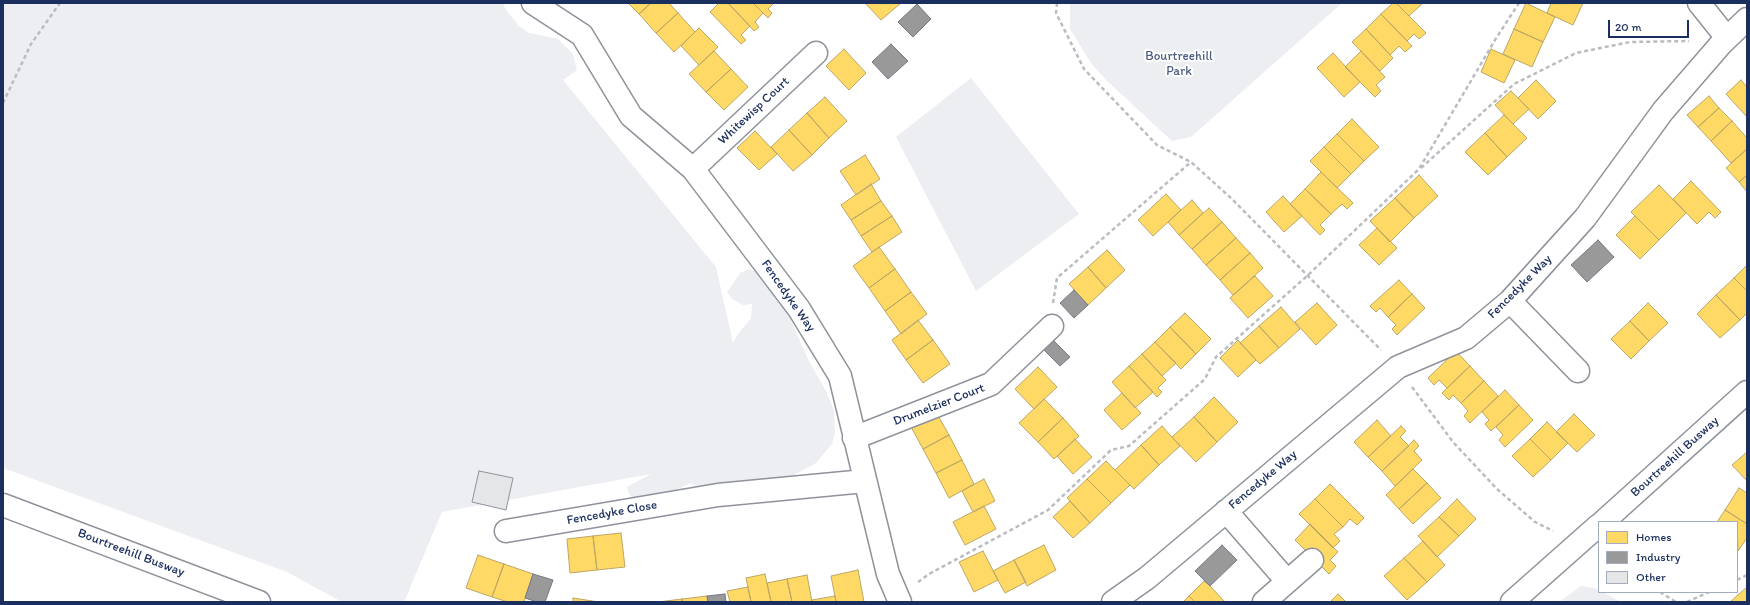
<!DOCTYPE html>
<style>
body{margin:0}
#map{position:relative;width:1750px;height:605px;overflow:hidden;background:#fff;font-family:Itim,sans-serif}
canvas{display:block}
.frame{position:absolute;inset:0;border:4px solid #1b2f5e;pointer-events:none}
.legend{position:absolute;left:1598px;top:521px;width:140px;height:72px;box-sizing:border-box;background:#fff;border:1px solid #a4acbf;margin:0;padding:5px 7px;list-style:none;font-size:12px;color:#1b2f5e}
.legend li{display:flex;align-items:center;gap:8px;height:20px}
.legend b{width:20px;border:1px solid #a4acbf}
.scale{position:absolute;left:1608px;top:20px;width:81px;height:18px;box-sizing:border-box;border:2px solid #1b2f5e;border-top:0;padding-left:5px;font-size:12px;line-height:14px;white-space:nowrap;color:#1b2f5e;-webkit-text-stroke:3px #fff;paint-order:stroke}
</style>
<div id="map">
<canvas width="1750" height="605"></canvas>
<div class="frame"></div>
<ul class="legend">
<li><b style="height:11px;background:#ffd966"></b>Homes</li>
<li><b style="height:11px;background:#999"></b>Industry</li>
<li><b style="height:11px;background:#e5e6e8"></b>Other</li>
</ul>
<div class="scale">20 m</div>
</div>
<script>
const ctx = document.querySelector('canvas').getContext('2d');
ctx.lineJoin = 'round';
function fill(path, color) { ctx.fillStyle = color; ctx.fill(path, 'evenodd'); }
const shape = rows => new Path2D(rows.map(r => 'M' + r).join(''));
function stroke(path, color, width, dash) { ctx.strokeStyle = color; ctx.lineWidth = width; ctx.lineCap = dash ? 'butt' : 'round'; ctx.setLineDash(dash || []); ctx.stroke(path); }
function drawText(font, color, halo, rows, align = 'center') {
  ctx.font = font + ' Itim,sans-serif'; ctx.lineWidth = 4; ctx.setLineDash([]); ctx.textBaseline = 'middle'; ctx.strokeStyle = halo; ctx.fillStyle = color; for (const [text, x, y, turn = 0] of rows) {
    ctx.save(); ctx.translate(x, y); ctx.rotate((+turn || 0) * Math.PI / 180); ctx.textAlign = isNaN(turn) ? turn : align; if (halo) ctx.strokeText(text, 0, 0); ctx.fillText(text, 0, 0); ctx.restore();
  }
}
fill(shape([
 [3,3,503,3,506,10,519,26,529,33,558,39,573,54,577,70,563,80,716,267,733,343,738,334,751,318,752,304,743,305,732,299,727,292,740,273,749,269,758,273,788,314,809,361,826,391,834,410,835,432,832,444,816,463,789,478,702,489,691,483,667,494,637,499,631,497,628,492,627,487,651,474,442,512,404,602,342,602,287,572,3,468],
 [1070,3,1342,3,1191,137,1172,141,1106,80,1091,63,1070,29],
 [971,78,1079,214,976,291,896,137],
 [1581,586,1594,588,1599,590,1599,592,1603,592,1621,602,1559,602]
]), '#edeef2');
const homes = shape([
 [628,3,651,3,639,14,628,3],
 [651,3,669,3,678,13,656,33,639,14,651,3],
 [719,3,728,3,750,26,741,35,746,40,741,44,710,12,719,3],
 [728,3,753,3,763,13,755,22,759,27,754,31,728,3],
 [753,3,774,3,768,9,772,13,768,18,753,3],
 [865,3,901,3,881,20,865,3],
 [1393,3,1396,3,1426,33,1419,39,1414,34,1407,41,1381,14,1393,3],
 [1396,3,1423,3,1409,16,1396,3],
 [1526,3,1555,17,1543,42,1514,29,1526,3],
 [1551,3,1583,3,1573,25,1547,13,1551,3],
 [678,13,695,32,674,52,656,33,678,13],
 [1381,14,1412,46,1405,52,1399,46,1390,55,1366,29,1381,14],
 [699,28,718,47,699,65,681,46,699,28],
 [1366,29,1393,58,1380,71,1352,42,1366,29],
 [1514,29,1543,42,1532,67,1503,54,1514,29],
 [844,49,866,73,849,90,826,66,844,49],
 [1491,49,1515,60,1504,83,1481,72,1491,49],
 [714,51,731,69,706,92,689,74,714,51],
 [1361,51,1385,77,1376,85,1381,91,1375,97,1345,67,1361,51],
 [1333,53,1360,82,1344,97,1317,68,1333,53],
 [731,69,748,87,724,110,706,92,731,69],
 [1536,80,1556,101,1538,119,1518,98,1536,80],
 [1741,80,1747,87,1747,117,1726,94,1741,80],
 [1511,91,1529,109,1513,124,1495,105,1511,91],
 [1709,96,1719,108,1698,127,1687,115,1709,96],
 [825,97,847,121,829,138,807,113,825,97],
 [1719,108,1732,121,1711,141,1698,127,1719,108],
 [807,113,829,138,812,155,789,130,807,113],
 [1504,115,1527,138,1507,157,1485,133,1504,115],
 [1352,119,1379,147,1364,161,1337,134,1352,119],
 [1732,121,1747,138,1747,149,1731,163,1711,141,1732,121],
 [789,130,812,155,793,171,771,147,789,130],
 [755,131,777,154,759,170,737,148,755,131],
 [1485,133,1507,157,1488,175,1465,152,1485,133],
 [1337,134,1364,161,1351,174,1324,147,1337,134],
 [1324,147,1351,174,1337,188,1310,161,1324,147],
 [1747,149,1747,175,1739,182,1726,168,1747,149],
 [865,155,880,179,856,195,840,171,865,155],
 [1321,172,1353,203,1347,209,1342,204,1331,214,1305,189,1321,172],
 [1419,175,1438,196,1414,218,1395,198,1419,175],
 [1747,175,1747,192,1739,182,1747,175],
 [1691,181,1721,212,1715,218,1709,212,1697,224,1673,199,1691,181],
 [871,184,881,201,851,220,841,205,871,184],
 [1659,185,1686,213,1659,240,1631,212,1659,185],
 [1305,189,1331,214,1320,225,1325,230,1320,235,1290,204,1305,189],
 [1166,194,1181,210,1153,236,1138,220,1166,194],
 [1283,196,1302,216,1284,232,1266,212,1283,196],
 [1395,198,1414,218,1390,242,1370,221,1395,198],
 [1192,200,1203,213,1179,235,1168,222,1192,200],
 [881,201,892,216,861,236,851,220,881,201],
 [1209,208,1222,222,1192,249,1179,235,1209,208],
 [892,216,902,232,872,252,861,236,892,216],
 [1635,216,1659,240,1640,259,1616,235,1635,216],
 [1222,222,1236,238,1206,265,1192,249,1222,222],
 [1377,228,1397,248,1379,265,1359,245,1377,228],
 [1236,238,1250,253,1220,280,1206,265,1236,238],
 [879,247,895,269,869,288,853,266,879,247],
 [1107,250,1125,270,1106,288,1088,267,1107,250],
 [1250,253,1263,268,1233,295,1220,280,1250,253],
 [1747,265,1747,291,1734,278,1747,265],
 [1088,267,1106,288,1088,305,1069,284,1088,267],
 [895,269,911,292,885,311,869,288,895,269],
 [1255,276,1273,296,1248,318,1230,298,1255,276],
 [1734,278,1747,291,1747,313,1740,320,1716,295,1734,278],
 [1399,280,1412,294,1388,317,1380,308,1376,312,1370,306,1399,280],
 [911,292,927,314,901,334,885,311,911,292],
 [1412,294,1425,308,1397,335,1392,329,1396,325,1388,317,1412,294],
 [1716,295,1740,320,1720,338,1697,314,1716,295],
 [1317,303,1337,325,1316,345,1295,322,1317,303],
 [1648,303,1668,323,1649,341,1630,321,1648,303],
 [1281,307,1300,329,1279,348,1259,326,1281,307],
 [1185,313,1211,339,1196,354,1170,327,1185,313],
 [918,320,933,340,906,360,892,340,918,320],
 [1630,321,1649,341,1631,359,1611,339,1630,321],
 [1259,326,1279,348,1260,364,1240,343,1259,326],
 [1170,327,1196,354,1181,369,1155,342,1170,327],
 [933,340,950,364,923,383,906,360,933,340],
 [1238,340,1256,360,1238,377,1220,358,1238,340],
 [1155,342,1176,363,1162,376,1142,354,1155,342],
 [1456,351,1470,366,1447,388,1439,380,1434,385,1428,378,1456,351],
 [1142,354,1166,380,1158,388,1162,392,1157,397,1129,366,1142,354],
 [1129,366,1153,392,1135,408,1112,382,1129,366],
 [1470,366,1484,381,1461,403,1453,395,1449,400,1442,393,1470,366],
 [1038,367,1057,387,1034,409,1015,389,1038,367],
 [1484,381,1498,396,1470,423,1464,416,1468,411,1461,403,1484,381],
 [1505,390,1519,405,1491,431,1485,424,1489,420,1482,412,1505,390],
 [1122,393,1141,413,1122,430,1104,410,1122,393],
 [1214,397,1238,422,1217,442,1194,417,1214,397],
 [1044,399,1063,418,1038,442,1019,423,1044,399],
 [1519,405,1533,420,1505,447,1499,440,1503,435,1496,427,1519,405],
 [936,412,949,435,923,449,910,425,936,412],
 [1574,414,1595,435,1577,452,1556,432,1574,414],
 [1194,417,1217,442,1196,462,1172,437,1194,417],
 [1063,418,1079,436,1054,459,1038,442,1063,418],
 [1377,420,1391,436,1368,457,1354,442,1377,420],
 [1547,422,1568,443,1551,460,1530,439,1547,422],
 [1162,426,1180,446,1159,465,1141,445,1162,426],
 [1401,426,1406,431,1400,437,1409,446,1382,471,1368,457,1401,426],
 [949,435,962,460,936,473,923,449,949,435],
 [1075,439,1092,457,1073,474,1057,456,1075,439],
 [1530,439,1551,460,1533,477,1512,456,1530,439],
 [1414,440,1419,446,1414,451,1422,460,1395,486,1382,471,1414,440],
 [1141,445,1159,465,1134,489,1115,470,1141,445],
 [1747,452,1747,481,1732,465,1747,452],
 [962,460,974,484,949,498,936,473,962,460],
 [1106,461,1130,485,1111,503,1087,479,1106,461],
 [1413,469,1427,483,1399,509,1386,495,1413,469],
 [984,479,995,501,973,512,962,491,984,479],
 [1087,479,1111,503,1090,523,1067,498,1087,479],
 [1427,483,1441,498,1413,524,1399,509,1427,483],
 [1330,484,1364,518,1357,525,1350,519,1343,527,1315,499,1330,484],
 [1739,488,1747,493,1747,524,1725,510,1739,488],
 [1315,499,1343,527,1334,534,1340,541,1333,548,1299,514,1315,499],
 [1457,499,1476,519,1459,536,1439,517,1457,499],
 [1070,501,1090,523,1073,538,1053,517,1070,501],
 [984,506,996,529,965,545,953,522,984,506],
 [1725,510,1747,524,1747,538,1738,551,1737,522,1717,522,1725,510],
 [1439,517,1459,536,1437,557,1418,536,1439,517],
 [1310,524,1338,552,1330,560,1336,566,1329,574,1295,540,1310,524],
 [621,533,625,567,597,570,593,536,621,533],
 [593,536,597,570,570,573,567,539,593,536],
 [1423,541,1445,565,1427,582,1404,558,1423,541],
 [1044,545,1056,570,1027,586,1014,560,1044,545],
 [983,551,998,580,974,592,959,562,983,551],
 [478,555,504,564,492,597,466,588,478,555],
 [1404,558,1427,582,1407,600,1384,576,1404,558],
 [1014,560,1026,582,1005,593,993,571,1014,560],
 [504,564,533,574,524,602,508,602,492,597,504,564],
 [858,570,864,602,836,602,831,576,858,570],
 [765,574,771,602,751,602,746,578,765,574],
 [807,575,812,602,792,602,787,579,807,575],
 [787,579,792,602,771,602,767,583,787,579],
 [1204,581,1210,586,1225,602,1195,602,1189,596,1204,581],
 [748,587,751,602,730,602,727,591,748,587],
 [1747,587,1747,602,1730,602,1747,587],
 [1338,594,1346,602,1330,602,1338,594],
 [707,596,708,602,682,602,682,599,707,596],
 [835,596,836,602,812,602,812,600,835,596],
 [1189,596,1195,602,1183,602,1189,596],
 [573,598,599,602,573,602,573,598],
 [682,599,682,602,658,602,682,599]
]);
fill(homes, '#ffd966');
stroke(homes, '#bba664', 1);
const industry = shape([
 [917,4,931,19,913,37,898,22,917,4],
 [891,44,908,61,888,79,872,62,891,44],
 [1598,240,1614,257,1587,282,1571,265,1598,240],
 [1074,290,1088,305,1074,318,1060,303,1074,290],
 [1054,341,1070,357,1060,366,1044,350,1054,341],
 [1222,545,1237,560,1210,586,1195,571,1222,545],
 [533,574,553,580,545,602,537,602,525,598,533,574],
 [725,594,726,602,708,602,707,596,725,594]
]);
fill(industry, '#999');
stroke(industry, '#737987', 1);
const building = shape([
 [479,471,513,478,506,510,472,502,479,471]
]);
fill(building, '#e5e6e8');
stroke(building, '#8e929a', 1);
const minor = shape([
 [533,3,582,35,631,116,693,169,799,309,840,376,888,574,900,602],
 [1699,3,1727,38],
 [693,169,816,53],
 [1510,301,1578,371],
 [854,438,991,384,1052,326],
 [3,505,259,602],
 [1226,511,1287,581],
 [1603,522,1747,392],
 [506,531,718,495,865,481],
 [1113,602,1147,578,1398,367,1466,338,1510,301,1585,218,1663,111,1721,44,1747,19],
 [1264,602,1312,560],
 [1512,602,1599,525]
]);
stroke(minor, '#8e929a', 25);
stroke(shape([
 [1057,3,1056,13,1084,69,1157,145,1191,162,1232,199,1381,350],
 [3,103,31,44,60,3],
 [1421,168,1514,84,1576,53,1630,42,1689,41],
 [1053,303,1057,278,1191,162],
 [1412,387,1453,442,1497,489,1535,522,1553,531],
 [1737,580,1747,575],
 [918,582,929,574,1048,510,1111,450,1129,446,1205,379,1216,357,1307,276,1419,169,1495,40,1519,3],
 [1660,592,1676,602],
 [1687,602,1709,592]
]), '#b9bcc1', 2.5, [4, 3]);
stroke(minor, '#fff', 22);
drawText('13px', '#4c5c80', '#fff', [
 ["Bourtreehill",1179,57],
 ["Park",1179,72]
]);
drawText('13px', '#1b2f5e', '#fff', [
 ["Whitewisp Court",754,111,-43],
 ["Fencedyke Way",1520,287,-45],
 ["Fencedyke Way",788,296,55],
 ["Drumelzier Court",939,405,-21],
 ["Bourtreehill Busway",1675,457,-42],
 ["Fencedyke Way",1263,480,-40],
 ["Fencedyke Close",612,513,-10],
 ["Bourtreehill Busway",131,553,21]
]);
</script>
